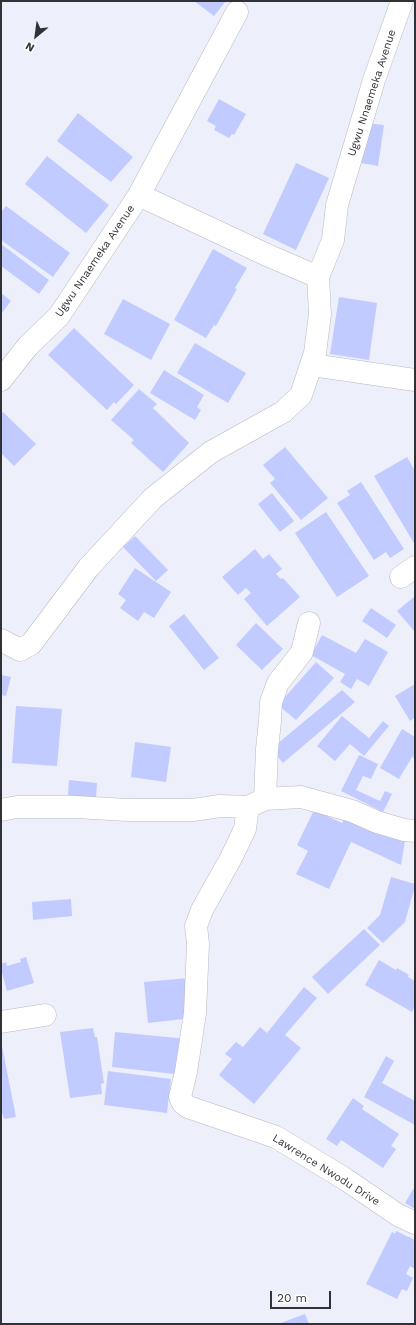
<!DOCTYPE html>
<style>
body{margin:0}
#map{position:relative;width:416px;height:1325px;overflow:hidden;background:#edeffa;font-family:"Work Sans",sans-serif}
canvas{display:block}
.frame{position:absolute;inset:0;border:2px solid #313236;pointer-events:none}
.north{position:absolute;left:16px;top:16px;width:40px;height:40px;-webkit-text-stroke:3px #fff;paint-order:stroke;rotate:209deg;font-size:11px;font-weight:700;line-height:16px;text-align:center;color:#313236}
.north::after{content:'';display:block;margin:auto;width:14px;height:18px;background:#313236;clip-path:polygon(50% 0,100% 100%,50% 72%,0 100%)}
.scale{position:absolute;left:270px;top:1291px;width:61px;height:18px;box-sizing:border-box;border:2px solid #313236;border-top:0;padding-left:5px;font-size:12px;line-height:14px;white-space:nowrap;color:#313236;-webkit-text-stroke:3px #fff;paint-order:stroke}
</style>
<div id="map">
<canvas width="416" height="1325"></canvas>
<div class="frame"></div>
<div class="north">N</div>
<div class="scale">20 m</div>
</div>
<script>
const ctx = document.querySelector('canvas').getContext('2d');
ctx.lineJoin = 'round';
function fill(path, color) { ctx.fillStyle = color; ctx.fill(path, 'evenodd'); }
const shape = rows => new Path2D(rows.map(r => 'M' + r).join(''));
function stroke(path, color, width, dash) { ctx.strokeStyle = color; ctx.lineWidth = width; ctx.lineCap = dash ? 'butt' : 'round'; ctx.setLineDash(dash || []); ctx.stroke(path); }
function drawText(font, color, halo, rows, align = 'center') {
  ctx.font = font + ' "Work Sans",sans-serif'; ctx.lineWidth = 3; ctx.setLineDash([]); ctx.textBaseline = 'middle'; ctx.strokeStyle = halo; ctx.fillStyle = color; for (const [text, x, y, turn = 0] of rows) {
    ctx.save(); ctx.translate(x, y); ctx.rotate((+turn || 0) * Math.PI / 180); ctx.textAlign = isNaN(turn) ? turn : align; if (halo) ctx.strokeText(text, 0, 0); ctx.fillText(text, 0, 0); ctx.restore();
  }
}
fill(shape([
 [194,1,226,1,214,16],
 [219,99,246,114,234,135,232,134,229,138,214,130,216,126,207,121],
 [78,113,133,157,111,182,57,141],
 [367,123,384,125,378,166,361,163],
 [47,156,109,205,86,233,25,184],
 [296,163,329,178,296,250,263,234],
 [6,206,70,253,53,277,1,240,1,212],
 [1,244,49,280,39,294,1,266],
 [213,249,247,268,235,288,237,289,216,326,214,325,206,338,174,320],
 [1,293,11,301,1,314],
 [339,297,377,303,369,360,330,354],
 [123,299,170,324,151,360,104,334],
 [74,328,134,385,116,404,114,402,107,410,48,355],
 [195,343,246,373,228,403,177,373],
 [164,370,204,395,197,407,201,410,195,420,150,393],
 [139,389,157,404,153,408,189,443,163,472,131,443,134,440,111,420],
 [3,412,36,444,14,466,1,453,1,414],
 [285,447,328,498,301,520,270,483,275,479,263,465],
 [407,457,415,471,415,545,374,476],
 [361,482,404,549,390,558,386,552,374,560,337,503,350,495,347,491],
 [272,493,294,521,280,532,258,504],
 [326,512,369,576,337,597,295,533],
 [135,536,168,570,156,581,123,547],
 [255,549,263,559,269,554,282,569,276,574,281,579,283,578,300,597,267,626,244,599,251,593,246,588,238,595,222,577],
 [135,568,171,592,154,618,144,612,138,621,120,608,126,600,118,594],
 [415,596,415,632,397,611],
 [371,608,396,625,387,638,362,621],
 [184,614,219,658,204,670,169,626],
 [256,623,283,649,262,670,236,645],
 [322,635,356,653,365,639,388,652,369,686,357,679,351,689,340,682,345,674,311,655],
 [316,662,334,678,296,720,278,705],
 [1,675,11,677,6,696,1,695],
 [415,684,415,717,410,721,395,696],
 [342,690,355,702,283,763,271,749],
 [16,706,62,709,57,766,12,763],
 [342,716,369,738,383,721,389,726,364,756,350,744,335,761,317,746],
 [402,729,415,737,415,758,412,757,399,779,380,768],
 [135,742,171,747,166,782,131,777],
 [359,755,378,764,371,779,363,776,356,790,380,801,385,791,392,794,383,812,341,791],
 [69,780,97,783,96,798,68,795],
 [314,810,342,823,347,813,405,841,401,865,351,842,329,889,296,874,308,851,297,845],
 [391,877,415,884,415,886,405,922,383,943,367,928,380,915],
 [71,899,72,916,33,920,32,902],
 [364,929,380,945,328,994,312,977],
 [26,957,34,983,7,991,1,969,1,964,6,962,7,966,21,962,20,959],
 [379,960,396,970,397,968,409,975,408,977,415,981,415,1006,412,1012,365,985],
 [188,978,192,1018,148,1023,144,982],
 [304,987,317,998,285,1035,301,1048,254,1104,219,1075,232,1059,225,1054,236,1042,243,1047,260,1027,267,1033],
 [93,1028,95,1037,97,1037,104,1083,101,1084,102,1094,70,1098,60,1032],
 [115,1032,187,1039,183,1075,112,1067],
 [1,1041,16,1117,4,1119,1,1109],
 [386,1056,394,1061,382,1083,415,1101,415,1125,364,1097],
 [108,1071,171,1079,167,1113,104,1105],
 [353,1098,364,1106,362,1109,399,1134,391,1146,396,1149,383,1168,341,1140,337,1146,326,1139],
 [415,1186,415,1209,405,1203],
 [396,1231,415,1240,415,1269,410,1266,406,1274,413,1278,407,1291,402,1289,397,1299,366,1284,392,1232,395,1234],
 [305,1314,309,1324,278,1324]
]), '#c2cbff');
const street = shape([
 [139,195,237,12],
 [318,277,333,240,337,205,374,80,402,1],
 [312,365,415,380],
 [1,380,28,346,59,316,139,195,267,255,318,277,320,314,315,353,301,395,283,412,211,452,153,498,89,567,31,644,20,650,1,640],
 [401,577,415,567],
 [265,799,267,749,270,721,271,702,278,683,302,652,309,623],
 [248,807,245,829,231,858,202,910,196,926,198,944,195,1013,186,1072,180,1097,183,1103,188,1107,276,1137,345,1179,398,1215,415,1223],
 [1,810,17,807,76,807,128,810,193,810,220,806,248,807,265,799,301,797,352,811,377,822,404,830,415,831],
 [1,1022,45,1015]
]);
stroke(street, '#b7b9c4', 23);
stroke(street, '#fff', 22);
drawText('11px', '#313236', '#fff', [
 ["Ugwu Nnaemeka Avenue",372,93,-72],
 ["Ugwu Nnaemeka Avenue",95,261,-56],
 ["Lawrence Nwodu Drive",326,1170,32]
]);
</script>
